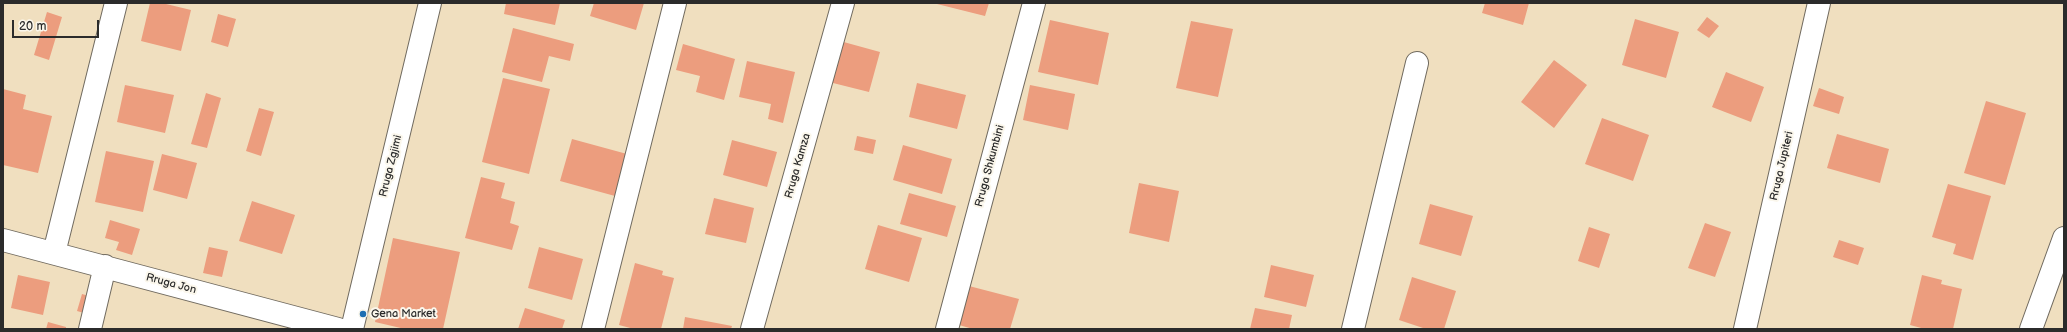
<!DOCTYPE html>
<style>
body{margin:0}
#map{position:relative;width:2067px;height:332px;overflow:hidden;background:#f0dfbf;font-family:"Balsamiq Sans",sans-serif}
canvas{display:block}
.frame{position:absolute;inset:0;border:4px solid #2b2b2b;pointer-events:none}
.scale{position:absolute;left:12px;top:20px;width:87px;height:18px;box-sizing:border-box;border:2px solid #2b2b2b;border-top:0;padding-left:5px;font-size:12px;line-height:14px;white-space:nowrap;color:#2b2b2b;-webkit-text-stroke:3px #fbf7ec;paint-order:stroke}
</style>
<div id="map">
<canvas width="2067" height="332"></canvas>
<div class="frame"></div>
<div class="scale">20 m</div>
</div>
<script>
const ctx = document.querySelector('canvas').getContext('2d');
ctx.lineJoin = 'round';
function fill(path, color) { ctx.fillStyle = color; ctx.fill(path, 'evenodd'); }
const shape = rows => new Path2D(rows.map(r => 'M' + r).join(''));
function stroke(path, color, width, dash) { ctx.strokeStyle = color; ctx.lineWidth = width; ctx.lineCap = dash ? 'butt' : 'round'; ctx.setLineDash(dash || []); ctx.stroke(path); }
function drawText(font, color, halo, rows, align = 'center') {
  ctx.font = font + ' "Balsamiq Sans",sans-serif'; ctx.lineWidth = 4; ctx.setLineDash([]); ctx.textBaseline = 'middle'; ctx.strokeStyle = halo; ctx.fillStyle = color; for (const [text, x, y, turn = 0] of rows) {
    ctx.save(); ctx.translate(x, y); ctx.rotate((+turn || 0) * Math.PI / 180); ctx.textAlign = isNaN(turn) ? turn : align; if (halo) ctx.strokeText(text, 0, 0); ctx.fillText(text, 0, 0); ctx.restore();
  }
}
fill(shape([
 [150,3,162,3,191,10,181,51,141,41],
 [506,3,560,3,555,25,504,14],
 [594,3,644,3,636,30,590,16],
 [933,3,989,3,985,16],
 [1485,3,1529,3,1523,25,1482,13],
 [47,12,62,17,49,60,34,55],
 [218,14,236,19,228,47,211,42],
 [1707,17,1719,26,1709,38,1697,30],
 [1635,19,1679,32,1666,78,1622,65],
 [1050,20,1109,33,1098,85,1038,72],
 [1191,21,1233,29,1218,97,1176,88],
 [513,28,574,44,570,61,549,56,542,82,502,72],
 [840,41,880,52,869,92,829,82],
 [683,44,735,59,724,100,696,92,700,76,676,70],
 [1554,60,1587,85,1554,128,1521,102],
 [747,61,795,72,783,123,768,119,771,104,739,97],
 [1726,72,1764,87,1751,122,1712,107],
 [503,78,550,89,529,174,482,162],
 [917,83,966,95,957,129,909,117],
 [125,85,174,95,165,133,117,122],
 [1030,85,1075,94,1068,130,1023,120],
 [1819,88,1844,97,1839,114,1813,106],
 [3,89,26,95,23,109,52,116,38,173,3,165],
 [206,93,221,98,207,148,191,144],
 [1986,101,2026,113,2005,185,1964,173],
 [259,108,274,112,261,156,246,151],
 [1602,118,1649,135,1633,181,1585,164],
 [1837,134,1889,149,1880,183,1827,168],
 [857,136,876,140,873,154,854,150],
 [572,139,627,154,615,196,560,181],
 [732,140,777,152,767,187,723,175],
 [903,145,952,159,942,194,893,180],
 [106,151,154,161,143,212,95,202],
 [162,154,197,163,187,199,153,190],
 [481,177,505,183,501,198,515,202,510,223,519,226,512,250,465,238],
 [1139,183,1179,191,1169,242,1129,233],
 [1948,184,1991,196,1973,260,1953,254,1956,244,1932,237],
 [909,193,956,206,947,237,900,224],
 [714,198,754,208,746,243,705,234],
 [252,201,295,215,282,254,239,241],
 [1430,204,1473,216,1461,256,1419,244],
 [110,220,140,229,132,255,116,250,119,242,105,238],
 [1705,223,1731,232,1715,277,1688,268],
 [878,225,922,238,909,282,865,269],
 [1589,227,1610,234,1599,268,1578,261],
 [393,238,460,252,443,329,405,329,375,322],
 [1839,240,1864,248,1858,265,1833,257],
 [209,247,228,251,222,277,203,273],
 [539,247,583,259,572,300,528,288],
 [635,263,663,271,662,275,674,278,661,329,634,329,619,325],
 [1271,265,1314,275,1306,307,1264,297],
 [18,275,50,282,43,315,11,308],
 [1922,275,1942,280,1941,284,1962,289,1953,329,1925,329,1910,325],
 [1412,277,1456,291,1444,329,1426,329,1399,320],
 [969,286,1019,299,1010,329,973,329,959,325],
 [82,294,89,296,84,313,77,311],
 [525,308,565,320,562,329,518,329],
 [1255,308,1292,315,1289,329,1250,329],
 [685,317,732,326,731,329,683,329],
 [48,322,66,327,66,329,46,329]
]), '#ec9d7e');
const street = shape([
 [3,240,338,329],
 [54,253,116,3],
 [90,329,105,266],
 [352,329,430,3],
 [593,329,675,3],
 [752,329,843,3],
 [947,329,1034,3],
 [1353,329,1417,63],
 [1745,329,1819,3],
 [2031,329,2064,238]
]);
stroke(street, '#706a5f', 24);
stroke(street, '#fff', 22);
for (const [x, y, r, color] of [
 [363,314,4,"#1f6fb2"]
]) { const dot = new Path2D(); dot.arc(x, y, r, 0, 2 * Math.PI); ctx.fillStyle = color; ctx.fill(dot); stroke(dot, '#fbf7ec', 1.5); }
drawText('11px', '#2b2b2b', '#fbf7ec', [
 ["Rruga Zgjimi",391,166,-76],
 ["Rruga Kamza",798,166,-74],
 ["Rruga Shkumbini",990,166,-75],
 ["Rruga Jupiteri",1782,166,-77],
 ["Rruga Jon",171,284,15]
]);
drawText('11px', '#2b2b2b', '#fbf7ec', [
 ["Gena Market",371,314]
], 'left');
</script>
